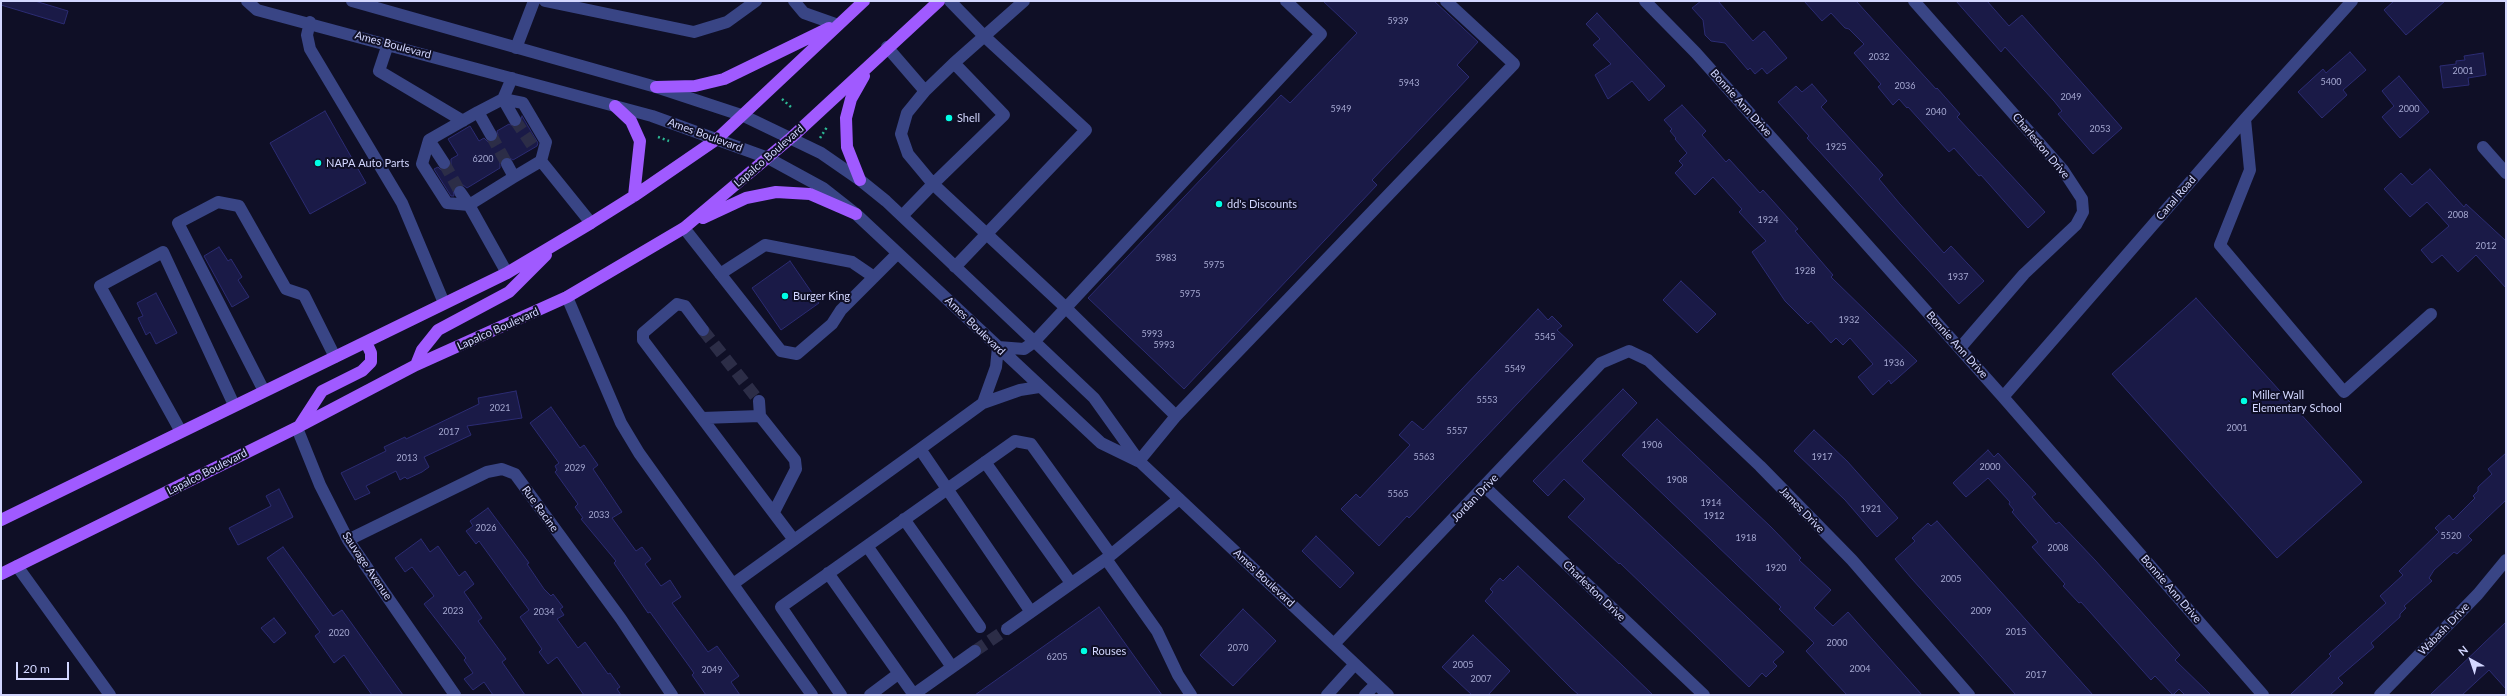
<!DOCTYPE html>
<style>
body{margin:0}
#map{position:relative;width:2507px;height:696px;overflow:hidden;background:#0f0f26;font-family:Lato,sans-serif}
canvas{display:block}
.frame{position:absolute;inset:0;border:2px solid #d3d7ff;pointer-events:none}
.north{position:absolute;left:2451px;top:640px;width:40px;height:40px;-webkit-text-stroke:3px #0f0f26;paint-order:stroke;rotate:320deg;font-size:11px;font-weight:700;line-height:16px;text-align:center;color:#d3d7ff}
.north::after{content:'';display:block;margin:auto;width:14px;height:18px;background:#d3d7ff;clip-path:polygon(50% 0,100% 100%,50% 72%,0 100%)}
.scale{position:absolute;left:16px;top:662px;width:53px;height:18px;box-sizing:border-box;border:2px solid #d3d7ff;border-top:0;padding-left:5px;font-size:12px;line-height:14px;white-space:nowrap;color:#d3d7ff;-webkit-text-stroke:3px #0f0f26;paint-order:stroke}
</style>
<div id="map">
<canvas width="2507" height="696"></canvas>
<div class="frame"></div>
<div class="north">N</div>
<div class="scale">20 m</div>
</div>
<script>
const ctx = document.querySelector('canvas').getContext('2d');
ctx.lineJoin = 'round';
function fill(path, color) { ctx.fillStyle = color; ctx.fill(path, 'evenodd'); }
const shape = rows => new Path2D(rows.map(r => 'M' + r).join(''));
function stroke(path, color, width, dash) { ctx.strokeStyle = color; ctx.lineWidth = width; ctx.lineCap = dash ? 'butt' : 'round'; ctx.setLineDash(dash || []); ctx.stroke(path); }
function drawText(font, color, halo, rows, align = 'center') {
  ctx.font = font + ' Lato,sans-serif'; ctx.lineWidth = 4; ctx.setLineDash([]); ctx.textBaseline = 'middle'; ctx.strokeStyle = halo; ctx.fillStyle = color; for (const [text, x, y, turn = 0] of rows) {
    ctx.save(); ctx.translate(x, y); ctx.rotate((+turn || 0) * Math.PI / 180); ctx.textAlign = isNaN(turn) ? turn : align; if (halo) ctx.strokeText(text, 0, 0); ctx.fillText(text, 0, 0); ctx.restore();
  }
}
const building = shape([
 [1,1,35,1,68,11,64,24,1,5,1,1],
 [1323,1,1434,1,1478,42,1457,65,1469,77,1372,180,1377,185,1184,389,1088,298,1281,95,1290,103,1357,33,1323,1],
 [1701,1,1718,1,1753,41,1764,31,1787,58,1767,74,1762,68,1755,74,1750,68,1748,70,1725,43,1711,41,1705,35,1703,20,1692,8,1701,1],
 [1804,1,1856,1,1936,89,1937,88,1960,114,1957,117,2045,212,2028,228,1981,175,1979,176,1954,148,1949,152,1908,107,1907,108,1899,99,1893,105,1878,87,1881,84,1854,53,1864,44,1849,29,1845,28,1831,13,1822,21,1804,1],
 [1956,1,1987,1,2009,26,2022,15,2122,128,2093,154,2058,114,2062,111,2054,101,2005,47,2001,52,1956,1],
 [2394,1,2445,1,2406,35,2384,10,2394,1],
 [1597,13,1665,86,1649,101,1632,81,1608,99,1595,75,1611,64,1593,45,1600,39,1586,24,1597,13],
 [2350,52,2366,70,2343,90,2347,95,2322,118,2298,92,2323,69,2326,73,2350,52],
 [2483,53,2486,75,2468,78,2469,85,2443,88,2440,66,2456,64,2456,61,2465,60,2464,56,2483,53],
 [2399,76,2429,112,2400,138,2382,117,2394,106,2382,91,2399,76],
 [1812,84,1827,101,1821,107,1883,175,1879,179,1900,204,1944,253,1951,246,1984,281,1959,304,1807,138,1809,136,1778,102,1796,86,1802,92,1812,84],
 [1682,105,1706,131,1702,135,1726,162,1729,159,1760,193,1763,190,1798,229,1795,231,1833,275,1831,277,1917,361,1891,384,1889,380,1873,395,1858,377,1873,364,1850,338,1843,345,1836,338,1831,343,1811,321,1808,324,1785,301,1752,252,1766,241,1739,212,1742,209,1713,177,1695,195,1675,173,1683,165,1679,161,1687,153,1675,139,1676,138,1670,131,1672,129,1664,120,1682,105],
 [325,111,366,183,310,214,270,143,325,111],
 [522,116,538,143,537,146,513,160,508,157,503,158,500,163,500,168,467,188,463,185,456,186,453,189,454,196,451,196,434,169,438,167,441,170,448,169,451,166,451,159,458,155,448,139,470,126,479,141,484,138,488,142,494,142,498,135,497,131,509,124,515,127,519,126,522,116],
 [2430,169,2464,207,2466,204,2506,241,2506,288,2476,255,2458,272,2442,255,2432,263,2421,250,2449,226,2427,202,2410,217,2384,189,2401,173,2412,185,2430,169],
 [219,247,228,261,231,259,242,277,238,280,249,297,232,307,204,256,219,247],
 [790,261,819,303,781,330,752,288,790,261],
 [1681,281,1716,314,1697,333,1663,300,1681,281],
 [156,293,177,333,156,344,150,332,146,335,138,318,143,316,137,303,156,293],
 [2196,298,2362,482,2277,558,2112,374,2196,298],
 [1538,309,1548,320,1552,316,1562,326,1557,330,1573,345,1409,518,1407,516,1379,546,1341,509,1356,494,1360,498,1410,445,1399,435,1412,421,1423,430,1538,309],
 [1623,389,1637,403,1582,461,1784,652,1773,662,1777,666,1766,677,1762,673,1749,687,1620,563,1619,564,1568,517,1585,499,1564,479,1548,496,1533,481,1623,389],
 [516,391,522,418,467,426,471,435,424,457,429,467,422,472,407,479,405,477,400,480,396,471,366,486,370,493,355,500,341,473,386,451,384,447,405,437,406,439,479,404,478,398,516,391],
 [551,407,580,448,584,445,598,465,593,469,622,512,612,518,636,551,642,547,651,559,645,564,661,586,670,580,681,597,672,603,708,652,717,646,739,676,731,682,740,695,706,695,692,675,694,673,689,666,650,612,648,613,614,563,616,561,581,519,583,518,575,507,578,504,555,472,557,470,555,466,559,463,530,423,551,407],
 [1657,419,1771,527,1801,558,1799,560,1831,590,1814,608,1833,626,1848,612,1922,695,1847,695,1806,651,1814,643,1779,609,1781,607,1622,455,1657,419],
 [1814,430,1847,461,1898,518,1877,537,1845,500,1794,451,1814,430],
 [1988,450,1994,457,1998,453,2036,494,2032,497,2056,524,2059,522,2095,560,2180,655,2175,660,2211,695,2185,695,2179,689,2173,695,2155,676,2151,680,2081,602,2079,603,2063,586,2065,584,2032,547,2038,542,2012,512,2014,510,2009,504,2010,502,1988,478,1966,497,1953,483,1988,450],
 [2506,453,2506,500,2468,536,2472,540,2457,554,2454,552,2434,570,2429,578,2432,581,2404,606,2406,608,2400,614,2400,617,2371,643,2374,647,2338,678,2343,683,2330,695,2290,695,2331,656,2329,654,2386,603,2380,596,2403,575,2399,571,2439,532,2435,528,2449,515,2453,520,2475,498,2473,496,2478,491,2478,487,2492,474,2488,469,2506,453],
 [279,489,293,517,238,545,229,528,271,506,266,496,279,489],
 [488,508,529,563,527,564,544,589,551,596,553,594,563,607,560,609,564,615,557,619,578,648,585,642,608,674,610,673,620,687,617,689,621,695,584,695,557,657,548,664,539,652,542,649,520,617,529,610,479,541,476,544,466,531,473,526,470,521,488,508],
 [1937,521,2009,601,2093,695,2016,695,1912,579,1895,559,1915,541,1912,538,1928,523,1931,526,1937,521],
 [1316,536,1354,573,1340,588,1302,551,1316,536],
 [421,539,430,552,438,546,459,576,465,571,474,584,464,592,482,618,478,621,506,659,502,662,525,695,493,695,484,682,473,690,464,679,473,673,464,660,466,658,424,604,434,596,412,567,405,572,395,558,421,539],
 [283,547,333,616,342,610,403,695,372,695,344,655,334,663,315,636,320,632,267,558,283,547],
 [1518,566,1623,666,1653,695,1579,695,1571,688,1485,601,1493,592,1490,589,1500,578,1503,581,1518,566],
 [1099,607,1162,695,975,695,1099,607],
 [1243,609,1276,641,1233,686,1200,655,1243,609],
 [274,618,286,633,274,643,261,628,274,618],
 [2506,622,2506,689,2489,670,2462,695,2430,695,2506,622],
 [1473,635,1510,671,1488,695,1472,695,1442,667,1473,635]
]);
fill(building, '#1a1a47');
stroke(building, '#2c2c73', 1);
stroke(shape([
 [515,120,534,148],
 [491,135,507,164],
 [444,163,460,192],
 [703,330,759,401],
 [975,651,1007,629]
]), '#2c2d47', 12, [12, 6]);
stroke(shape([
 [782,99,792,108],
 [658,137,669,141],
 [820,138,827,127]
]), '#2db994', 2.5, [2, 3]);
stroke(shape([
 [247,1,257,10,652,116,768,158,823,188,856,214,1101,443,1138,461],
 [352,1,656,87,744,116,821,153,860,180,886,201,1094,398,1139,461,1388,695],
 [545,1,694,32,727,22,756,1],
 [794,1,804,13,838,25],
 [950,1,984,36,1086,130,955,267],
 [1645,1,1696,53,2003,397,2263,695],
 [1914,1,2063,170,2082,199,2083,212,2076,225,2024,274,1960,348],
 [310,22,307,35,310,49,402,203,444,303],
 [388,44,379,71,463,121],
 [887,47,925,91,907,113,901,134,908,154,933,184,1004,115,954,63,925,91],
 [516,48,534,1],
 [954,63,1024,1],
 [512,78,503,99,523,103,546,142,541,161],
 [478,112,503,99,515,120],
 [2245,119,2250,170,2220,245,2344,392,2431,314],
 [429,140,444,163],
 [2483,147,2506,173],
 [507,164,514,177],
 [460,192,469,205],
 [469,205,447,203,422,164,429,140,478,112,491,135],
 [902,216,933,184,1065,307,1176,416,1139,461],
 [684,228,781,351,797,354,832,324,841,310,898,253],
 [507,273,469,205,514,177,541,161,591,223],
 [720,274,765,245,852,262,874,277],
 [567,297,621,423,639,453,812,695],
 [703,330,685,306,677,304,643,333,643,340,794,540],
 [264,391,178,223,218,202,239,206,286,289,304,295,335,357],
 [2003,397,2245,119,2352,1],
 [759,401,760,416],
 [983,403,996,367,998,347,1024,349,1034,342,1321,34,1286,1],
 [1176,416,1514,64,1446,1],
 [702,418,760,416,795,460,796,469,774,512],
 [297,428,320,485,348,540,455,695],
 [180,430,100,286,163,252,234,405],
 [985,462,1071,583],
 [1485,487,1704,695],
 [1179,499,1106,559,1157,631,1178,675,1191,695],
 [904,519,980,627],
 [348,540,487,472,502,469,515,474,621,619,672,695],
 [867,546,952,667],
 [17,566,110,695],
 [828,573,914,695],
 [733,584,920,449],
 [1031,612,920,449,983,403,1020,390,1039,387],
 [1007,629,1106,559],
 [1334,644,1601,363,1629,351,1648,360,1760,466,1852,560,1969,695],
 [841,695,781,607,1015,441,1031,444,1111,555],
 [870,695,898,674],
 [913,695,975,651],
 [1327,695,1355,664],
 [1365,695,1376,684],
 [2380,695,2478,594,2506,560]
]), '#394585', 12);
stroke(shape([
 [656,87,695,86,724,79,829,28],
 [615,106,631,121,640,141,634,196],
 [860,180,847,147,846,118,851,99,864,76],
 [703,218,746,198,776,192,810,194,856,214],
 [416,365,422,350,438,330,509,292,546,255],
 [300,425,322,391,362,371,371,362,371,353,366,342],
 [1,520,507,273,591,223,634,196,717,139,864,1],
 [1,574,300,426,416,365,567,297,684,228,792,137,939,1]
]), '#a05aff', 12);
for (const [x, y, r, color] of [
 [949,118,4,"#00fee5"],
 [318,163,4,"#00fee5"],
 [1219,204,4,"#00fee5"],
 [785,296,4,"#00fee5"],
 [2244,401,4,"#00fee5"],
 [1084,651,4,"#00fee5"]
]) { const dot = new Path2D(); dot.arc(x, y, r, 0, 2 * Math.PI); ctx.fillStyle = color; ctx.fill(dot); stroke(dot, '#0f0f26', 1.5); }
drawText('9px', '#a5a8d1', null, [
 ["5939",1398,21],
 ["2032",1879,57],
 ["2001",2463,71],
 ["5400",2331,82],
 ["5943",1409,83],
 ["2036",1905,86],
 ["2049",2071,97],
 ["5949",1341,109],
 ["2000",2409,109],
 ["2040",1936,112],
 ["2053",2100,129],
 ["1925",1836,147],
 ["6200",483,159],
 ["2008",2458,215],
 ["1924",1768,220],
 ["2012",2486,246],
 ["5983",1166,258],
 ["5975",1214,265],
 ["1928",1805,271],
 ["1937",1958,277],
 ["5975",1190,294],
 ["1932",1849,320],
 ["5993",1152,334],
 ["5545",1545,337],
 ["5993",1164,345],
 ["1936",1894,363],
 ["5549",1515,369],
 ["5553",1487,400],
 ["2021",500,408],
 ["2001",2237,428],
 ["5557",1457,431],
 ["2017",449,432],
 ["1906",1652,445],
 ["5563",1424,457],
 ["1917",1822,457],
 ["2013",407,458],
 ["2000",1990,467],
 ["2029",575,468],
 ["1908",1677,480],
 ["5565",1398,494],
 ["1914",1711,503],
 ["1921",1871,509],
 ["2033",599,515],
 ["1912",1714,516],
 ["2026",486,528],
 ["5520",2451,536],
 ["1918",1746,538],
 ["2008",2058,548],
 ["1920",1776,568],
 ["2005",1951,579],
 ["2023",453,611],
 ["2009",1981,611],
 ["2034",544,612],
 ["2015",2016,632],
 ["2020",339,633],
 ["2000",1837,643],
 ["2070",1238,648],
 ["6205",1057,657],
 ["2005",1463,665],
 ["2004",1860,669],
 ["2049",712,670],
 ["2017",2036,675],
 ["2007",1481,679]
]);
drawText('11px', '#d3d7ff', '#0f0f26', [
 ["Ames Boulevard",393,45,15],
 ["Bonnie Ann Drive",1741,103,48],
 ["Ames Boulevard",705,135,20],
 ["Charleston Drive",2041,146,50],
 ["Lapalco Boulevard",769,156,-41],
 ["Canal Road",2176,198,-49],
 ["Ames Boulevard",975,326,44],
 ["Lapalco Boulevard",498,329,-24],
 ["Bonnie Ann Drive",1957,345,48],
 ["Lapalco Boulevard",207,472,-27],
 ["Jordan Drive",1475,498,-46],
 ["Rue Racine",540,509,54],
 ["James Drive",1802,510,46],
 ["Sauvage Avenue",367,566,56],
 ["Ames Boulevard",1264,578,43],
 ["Bonnie Ann Drive",2171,589,49],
 ["Charleston Drive",1594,591,44],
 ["Wabash Drive",2444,629,-46]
]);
drawText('11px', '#d3d7ff', '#0f0f26', [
 ["Shell",957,118],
 ["NAPA Auto Parts",326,163],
 ["dd's Discounts",1227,204],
 ["Burger King",793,296],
 ["Miller Wall",2252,395],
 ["Elementary School",2252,408],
 ["Rouses",1092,651]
], 'left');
</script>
